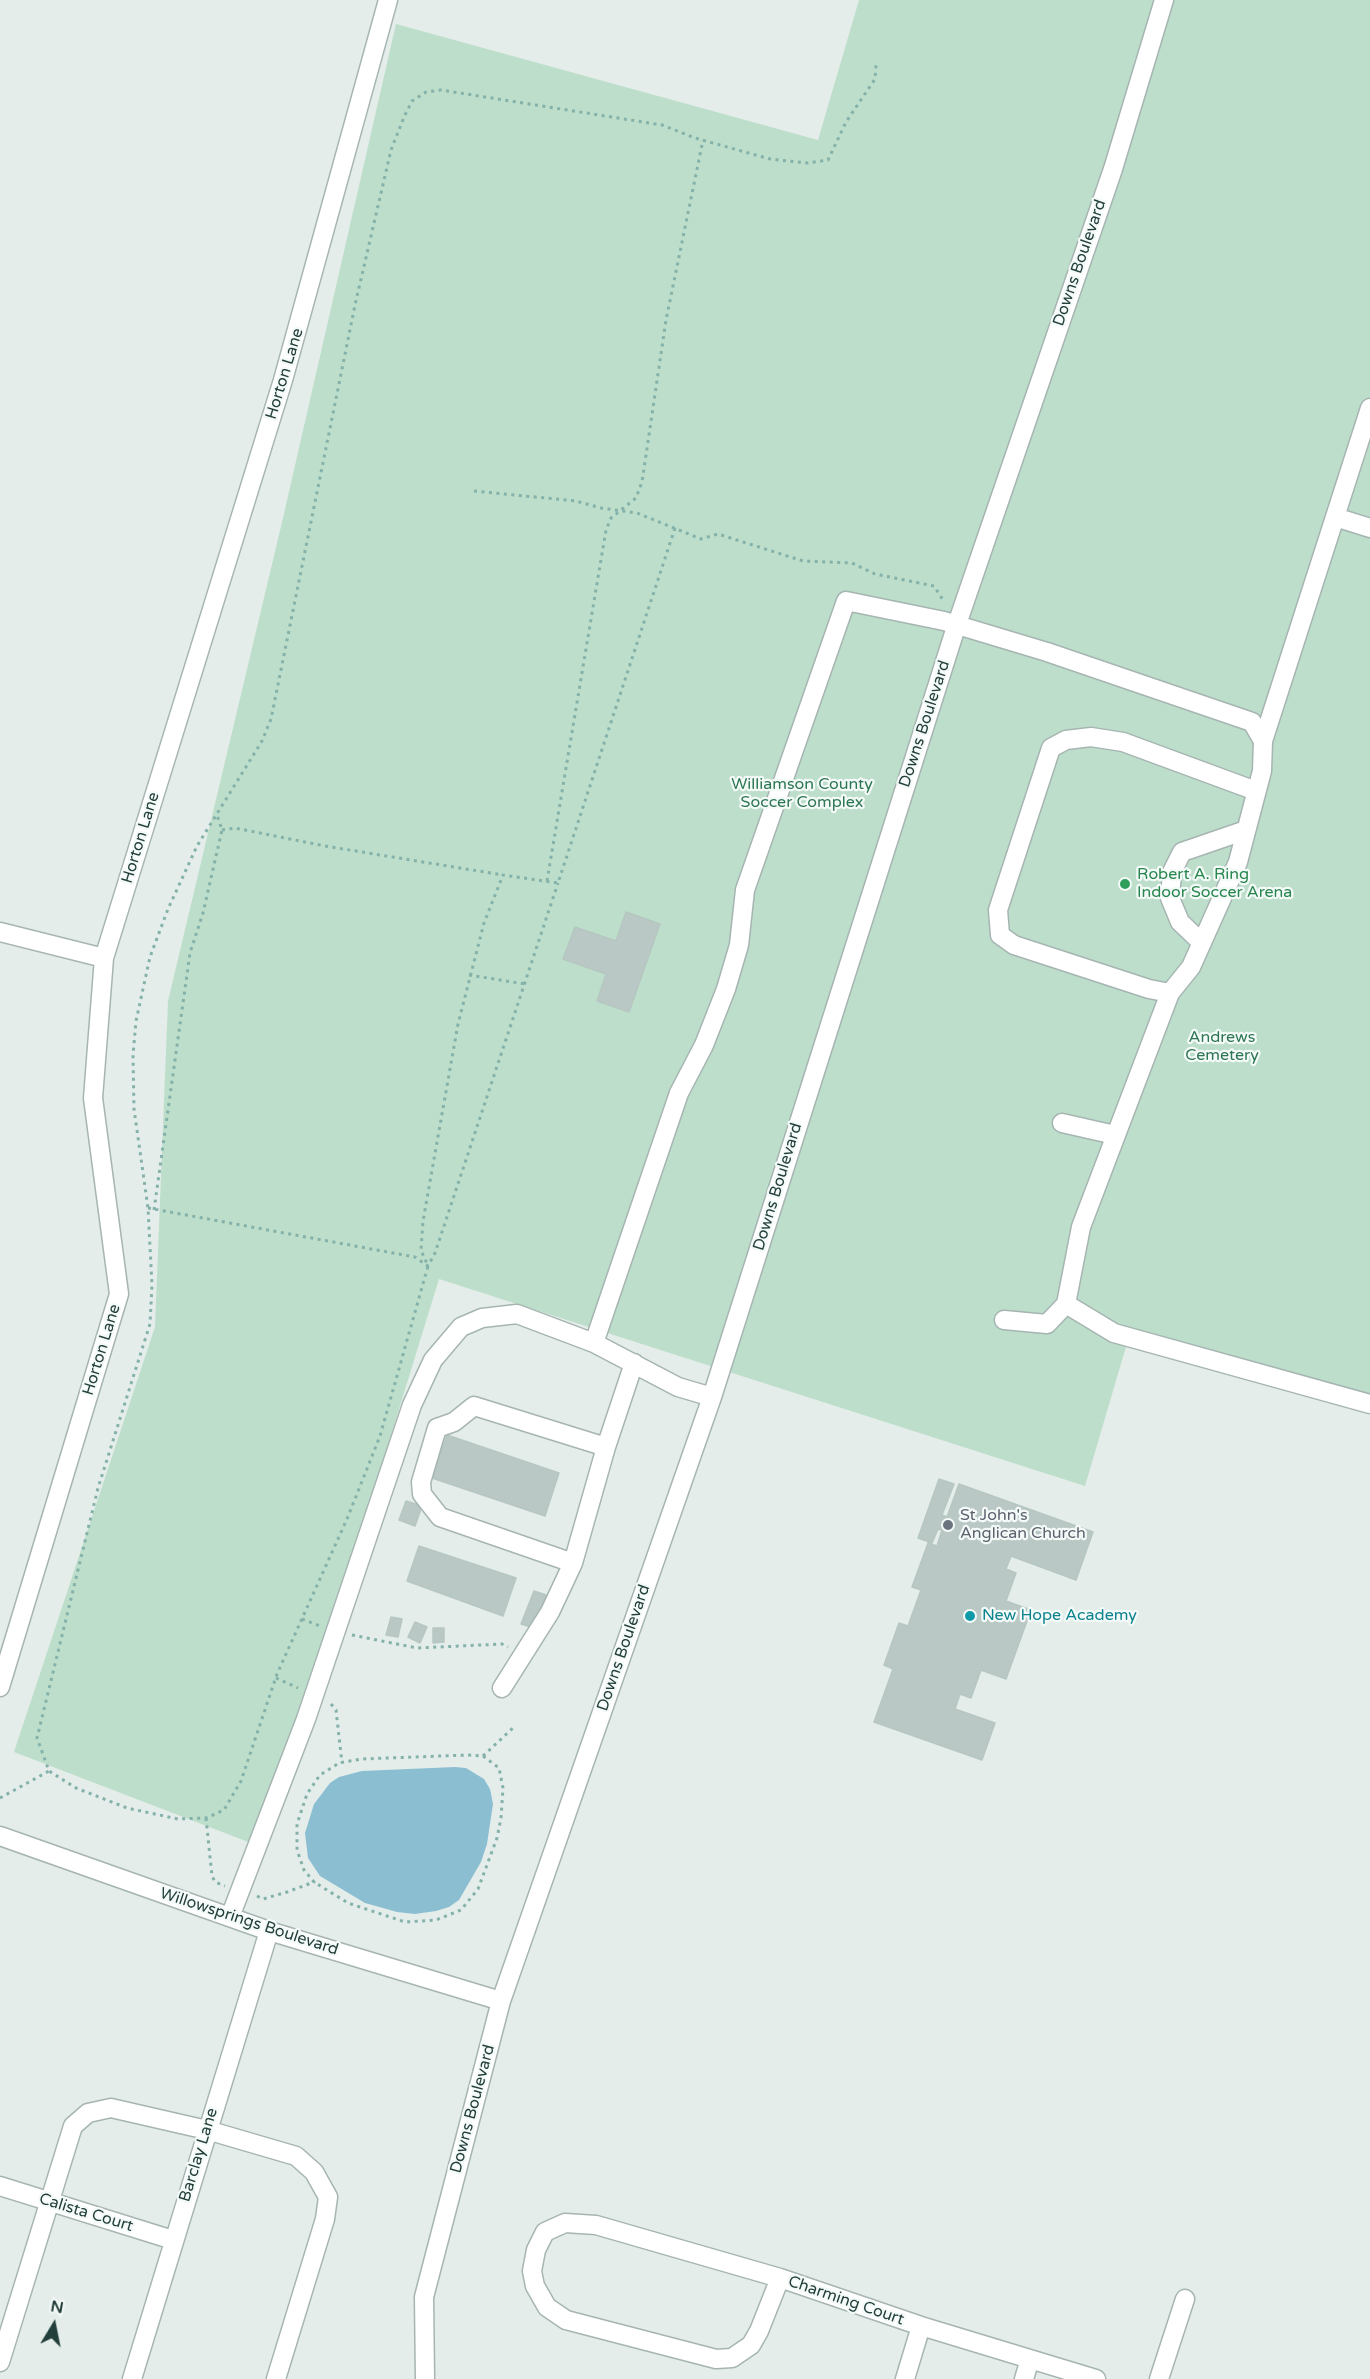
<!DOCTYPE html>
<style>
body{margin:0}
#map{position:relative;width:1370px;height:2379px;overflow:hidden;background:#e4edea;font-family:"Varela Round",sans-serif}
canvas{display:block}
.north{position:absolute;left:24px;top:2295px;width:60px;height:60px;-webkit-text-stroke:4px #f4faf8;paint-order:stroke;rotate:10deg;font-size:16px;font-weight:700;line-height:24px;text-align:center;color:#233f3b}
.north::after{content:'';display:block;margin:auto;width:21px;height:27px;background:#233f3b;clip-path:polygon(50% 0,100% 100%,50% 72%,0 100%)}
</style>
<div id="map">
<canvas width="1370" height="2379"></canvas>
<div class="north">N</div>
</div>
<script>
const ctx = document.querySelector('canvas').getContext('2d');
ctx.lineJoin = 'round';
function fill(path, color) { ctx.fillStyle = color; ctx.fill(path, 'evenodd'); }
const shape = rows => new Path2D(rows.map(r => 'M' + r).join(''));
function stroke(path, color, width, dash) { ctx.strokeStyle = color; ctx.lineWidth = width; ctx.lineCap = dash ? 'butt' : 'round'; ctx.setLineDash(dash || []); ctx.stroke(path); }
function drawText(font, color, halo, rows, align = 'center') {
  ctx.font = font + ' "Varela Round",sans-serif'; ctx.lineWidth = 4.5; ctx.setLineDash([]); ctx.textBaseline = 'middle'; ctx.strokeStyle = halo; ctx.fillStyle = color; for (const [text, x, y, turn = 0] of rows) {
    ctx.save(); ctx.translate(x, y); ctx.rotate((+turn || 0) * Math.PI / 180); ctx.textAlign = isNaN(turn) ? turn : align; if (halo) ctx.strokeText(text, 0, 0); ctx.fillText(text, 0, 0); ctx.restore();
  }
}
fill(shape([
 [859,0,1370,0,1370,1413,1128,1340,1085,1486,439,1279,360,1536,303,1704,251,1843,14,1752,155,1327,168,1001,283,518,396,24,818,140]
]), '#bddeca');
fill(shape([
 [455,1767,466,1768,484,1779,490,1789,493,1804,487,1844,481,1862,459,1900,449,1907,436,1911,415,1914,397,1912,365,1903,320,1876,308,1858,305,1833,314,1804,330,1783,339,1777,362,1771]
]), '#8cbed2');
const building = shape([
 [626,912,660,924,629,1012,597,1001,606,974,563,959,575,927,616,941,626,912],
 [447,1435,559,1473,545,1516,432,1478,447,1435],
 [939,1479,954,1484,942,1515,947,1517,959,1484,1093,1532,1076,1580,1011,1556,1006,1569,1016,1573,1006,1601,1031,1610,1006,1679,981,1670,971,1698,960,1694,955,1709,995,1723,982,1760,874,1722,893,1669,884,1665,899,1623,908,1626,921,1590,912,1587,928,1543,937,1546,942,1530,938,1529,932,1543,918,1538,939,1479],
 [406,1501,422,1506,415,1526,399,1520,406,1501],
 [419,1546,516,1578,503,1616,407,1581,419,1546],
 [534,1591,546,1595,534,1628,521,1624,534,1591],
 [391,1617,402,1619,398,1637,386,1635,391,1617],
 [415,1622,427,1627,420,1643,408,1637,415,1622],
 [433,1628,444,1628,444,1642,433,1643,433,1628]
]);
fill(building, '#b9c8c4');
stroke(building, '#b6c7c2', 1.5);
const minor = shape([
 [1335,517,1370,528],
 [1263,741,1370,408],
 [0,932,104,958],
 [1202,943,1180,922,1170,898,1172,872,1182,852,1246,830],
 [1170,993,1081,1227,1066,1304,1114,1333,1370,1404],
 [1062,1123,1115,1135],
 [1004,1320,1047,1324,1066,1304],
 [594,1343,679,1093,704,1045,726,989,739,945,745,890,846,601,944,621,1047,652,1252,722,1263,741,1262,771,1238,862,1191,967,1170,993,1149,989,1014,945,1000,935,998,910,1051,748,1066,740,1091,737,1123,742,1256,791],
 [606,1447,573,1563,440,1517,422,1494,421,1482,437,1428,454,1422,474,1406,606,1447,634,1363],
 [0,1687,119,1294,93,1098,104,958,283,380,388,0],
 [502,1688,550,1612,573,1563],
 [0,1836,269,1931,501,2001],
 [230,1917,306,1719,412,1405,433,1360,461,1327,482,1318,517,1314,594,1343,678,1387,712,1397],
 [0,2186,173,2240],
 [780,2278,759,2331,751,2345,732,2358,716,2359,566,2320,547,2307,535,2286,532,2271,536,2250,545,2232,565,2223,596,2225,780,2278,921,2326,1096,2379],
 [0,2362,73,2126,88,2113,111,2108,207,2130,296,2156,314,2172,328,2197,325,2219,276,2379],
 [132,2379,269,1931],
 [425,2379,424,2297,501,2001,712,1397,956,627,1113,169,1164,0],
 [905,2379,921,2326],
 [1024,2379,1030,2359],
 [1159,2379,1185,2299]
]);
stroke(minor, '#a6b5b2', 21);
stroke(shape([
 [474,491,576,501,601,508,637,513,701,539,718,534,803,561,852,563,875,574,934,586,943,600],
 [675,528,558,883,503,875,484,923,458,1024,423,1221,421,1250,428,1266,380,1436,347,1519,277,1674,241,1781,224,1810,206,1818,178,1819,127,1808,76,1788,49,1771,37,1738,98,1488,150,1324,152,1285,148,1208,134,1109,133,1055,136,1021,150,957,168,909,197,846,262,741,271,719,355,305,391,150,404,117,412,101,426,92,441,90,662,125,695,138,770,159,807,163,828,160,846,122,875,79,876,65],
 [222,830,235,828,325,846,503,875],
 [547,881,606,530,611,518,636,498,642,482,666,320,703,140],
 [469,975,525,984],
 [148,1208,415,1257,428,1266,435,1253,558,883],
 [154,1210,190,953,203,913,222,830,217,815],
 [302,1619,320,1626],
 [352,1635,417,1648,502,1644,508,1647],
 [276,1678,298,1688],
 [331,1704,336,1710,342,1763],
 [483,1756,514,1727],
 [0,1798,49,1771],
 [206,1818,212,1876,215,1882,225,1886],
 [257,1896,263,1899,287,1892,314,1882,304,1870,297,1850,297,1824,307,1794,320,1775,339,1763,361,1759,468,1755,483,1756,499,1768,503,1788,501,1818,497,1838,478,1889,461,1910,436,1920,405,1922,348,1903,314,1882]
]), '#84b1a9', 3, [3, 4.5]);
stroke(minor, '#fff', 18);
for (const [x, y, r, color] of [
 [1125,884,6,"#2e9e5b"],
 [948,1525,6,"#6b7280"],
 [970,1616,6,"#0f9aa8"]
]) { const dot = new Path2D(); dot.arc(x, y, r, 0, 2 * Math.PI); ctx.fillStyle = color; ctx.fill(dot); stroke(dot, '#f4faf8', 2); }
drawText('16px', '#233f3b', '#f4faf8', [
 ["Downs Boulevard",1080,263,-71],
 ["Horton Lane",285,374,-73],
 ["Downs Boulevard",925,724,-72],
 ["Horton Lane",141,838,-73],
 ["Downs Boulevard",778,1187,-73],
 ["Horton Lane",102,1350,-73],
 ["Downs Boulevard",624,1648,-71],
 ["Willowsprings Boulevard",249,1922,18],
 ["Downs Boulevard",473,2109,-75],
 ["Barclay Lane",199,2155,-73],
 ["Calista Court",86,2213,17],
 ["Charming Court",846,2301,19]
]);
drawText('16px', '#2d7653', '#f4faf8', [
 ["Williamson County",802,785],
 ["Soccer Complex",802,803],
 ["Andrews",1222,1038],
 ["Cemetery",1222,1056]
]);
drawText('16px', '#27864d', '#f4faf8', [
 ["Robert A. Ring",1137,875],
 ["Indoor Soccer Arena",1137,893]
], 'left');
drawText('16px', '#5b616d', '#f4faf8', [
 ["St John's",960,1516],
 ["Anglican Church",960,1534]
], 'left');
drawText('16px', '#0d838f', '#f4faf8', [
 ["New Hope Academy",982,1616]
], 'left');
</script>
